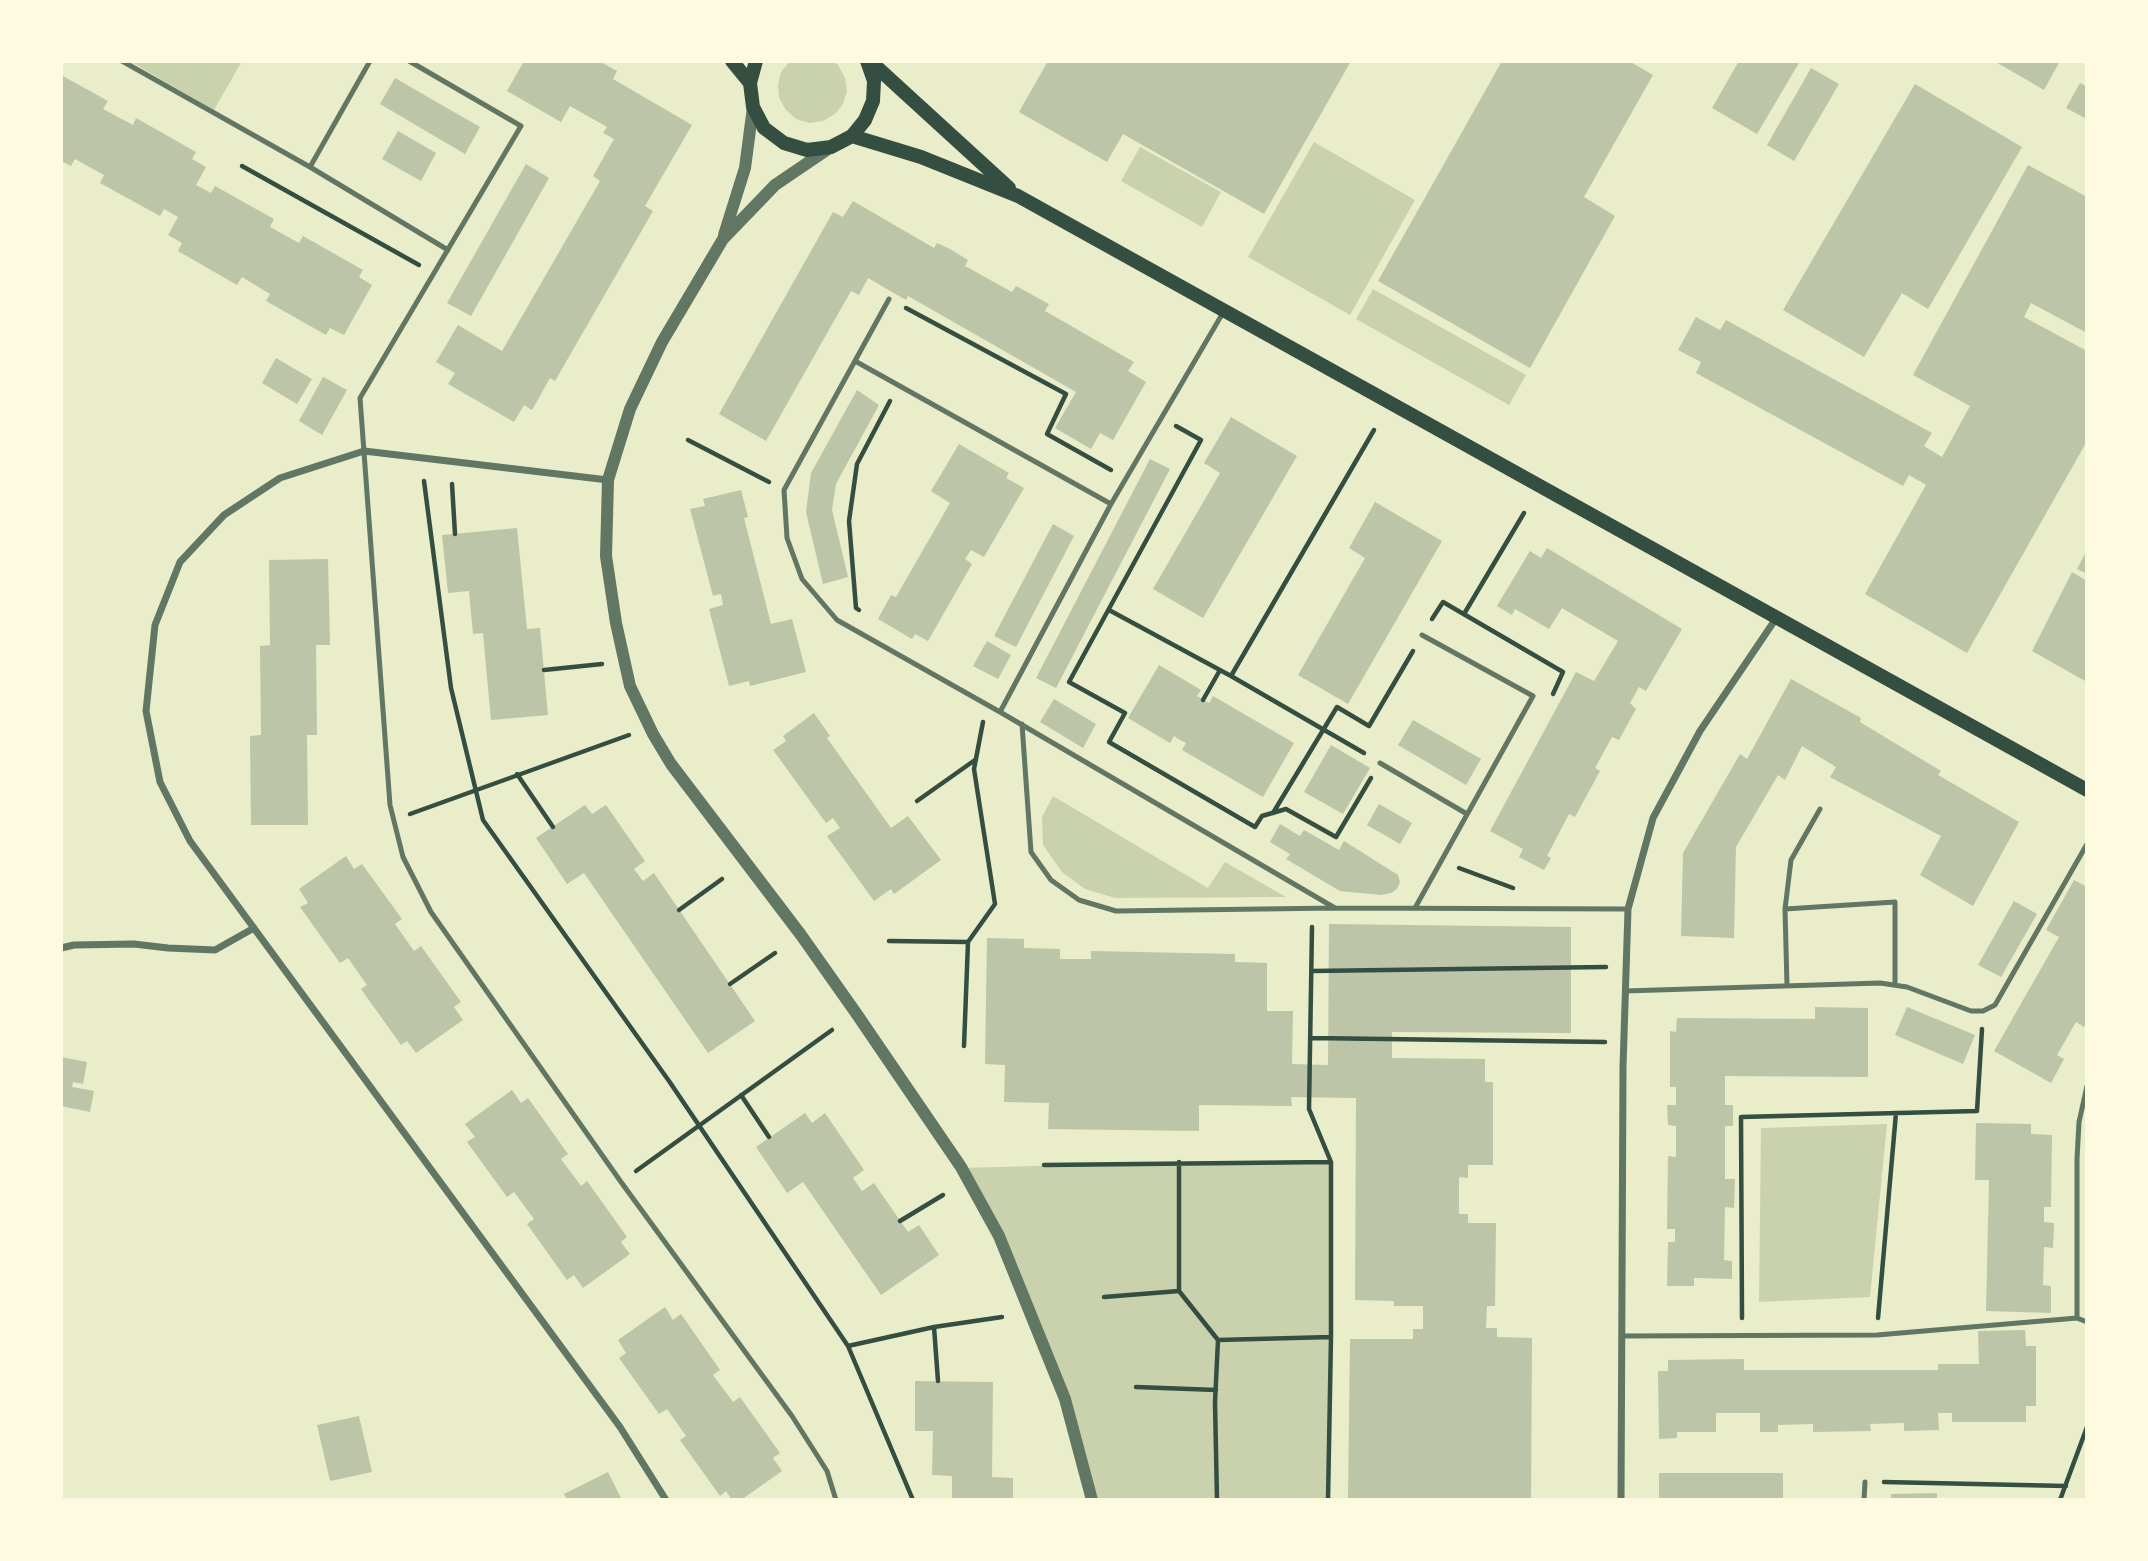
<!DOCTYPE html>
<style>
body{margin:0}
#map{position:relative;width:2148px;height:1561px;overflow:hidden;background:#e9edc9;font-family:"Crimson Pro",serif}
canvas{display:block}
.frame{position:absolute;inset:0;border:63px solid #fefae0;pointer-events:none}
</style>
<div id="map">
<canvas width="2148" height="1561"></canvas>
<div class="frame"></div>
</div>
<script>
const ctx = document.querySelector('canvas').getContext('2d');
ctx.lineJoin = 'round';
function fill(path, color) { ctx.fillStyle = color; ctx.fill(path, 'evenodd'); }
const shape = rows => new Path2D(rows.map(r => 'M' + r).join(''));
function stroke(path, color, width, dash) { ctx.strokeStyle = color; ctx.lineWidth = width; ctx.lineCap = dash ? 'butt' : 'round'; ctx.setLineDash(dash || []); ctx.stroke(path); }
fill(shape([
 [134,61,242,61,214,110,133,63],
 [790,61,833,61,838,65,845,78,847,91,843,104,835,114,823,121,809,123,796,119,786,110,779,98,778,85,781,72],
 [1314,142,1415,200,1350,315,1248,257],
 [1140,147,1221,192,1202,227,1121,181],
 [1373,289,1526,375,1509,405,1356,319],
 [1053,796,1208,888,1225,862,1286,897,1115,898,1085,889,1062,872,1043,845,1042,817],
 [1887,1124,1870,1297,1759,1302,1761,1128],
 [1179,1162,1331,1162,1328,1500,1092,1500,1028,1304,961,1168]
]), '#cad2ad');
fill(shape([
 [524,61,599,61,617,71,613,79,692,125,645,206,653,211,555,381,550,378,532,410,524,405,514,422,448,384,455,373,436,362,458,325,502,351,600,181,593,176,614,139,603,133,607,127,570,106,561,122,507,91],
 [1048,61,1351,61,1264,214,1123,134,1107,162,1019,112],
 [1502,61,1629,61,1653,75,1584,197,1615,216,1530,368,1378,281],
 [1739,61,1800,61,1757,134,1712,108],
 [1994,61,2060,61,2044,90],
 [1811,68,1839,84,1794,161,1767,145],
 [61,75,108,101,103,109,133,125,136,118,196,152,192,159,206,167,196,185,211,193,215,186,274,219,270,227,299,243,303,236,363,270,359,277,372,285,344,335,330,328,326,335,266,301,270,294,242,277,237,285,178,251,182,243,168,235,178,217,164,209,160,216,100,183,104,175,75,159,71,166,61,161],
 [395,78,480,127,465,154,380,104],
 [2080,83,2087,87,2087,119,2066,108],
 [1915,84,2022,147,1928,309,1902,293,1864,357,1783,310],
 [398,131,436,153,421,181,382,159],
 [526,164,549,178,471,316,447,303],
 [2028,165,2087,197,2087,333,2031,303,2024,317,2087,351,2087,441,1967,653,1865,594,1926,485,1909,475,1903,486,1696,373,1701,362,1678,350,1696,317,1720,330,1726,320,1932,433,1924,446,1942,457,1970,406,1913,375],
 [853,201,934,248,937,243,950,249,968,260,965,266,1012,292,1016,286,1049,304,1045,311,1134,362,1128,371,1146,382,1113,440,1100,433,1091,449,1055,428,1076,392,908,296,906,300,868,278,859,295,851,291,766,441,719,414,833,212,843,217],
 [276,358,312,379,297,404,262,383],
 [323,377,347,390,322,435,299,421],
 [857,390,879,405,836,484,832,510,848,577,823,584,806,512,811,473],
 [1231,417,1297,456,1203,618,1153,589,1220,473,1204,463],
 [959,444,1009,473,1006,478,1024,488,984,557,971,550,965,559,972,564,928,641,915,634,912,639,878,619,891,595,896,597,950,503,931,491],
 [1150,459,1170,469,1056,688,1036,678],
 [741,490,748,517,744,518,771,624,792,619,806,672,750,686,749,681,729,686,709,609,723,605,721,594,713,596,690,509,705,506,703,499],
 [1375,502,1442,541,1348,704,1298,675,1365,558,1349,548],
 [1053,524,1074,536,1016,647,994,636],
 [517,528,527,629,540,628,548,715,491,720,483,633,473,634,469,591,448,593,442,535],
 [1547,548,1682,629,1646,691,1639,687,1630,703,1636,709,1619,740,1612,737,1595,768,1600,771,1575,817,1569,814,1547,856,1551,858,1544,870,1519,857,1523,849,1490,831,1576,672,1594,681,1618,641,1562,608,1549,629,1515,609,1512,615,1497,606,1530,551,1541,558],
 [2087,550,2087,574,2077,569],
 [328,559,330,645,316,645,317,735,307,735,308,825,251,825,250,736,261,735,260,646,270,645,269,560],
 [2072,572,2087,581,2087,682,2032,651],
 [987,641,1011,655,998,679,973,666],
 [1159,665,1201,690,1197,696,1209,703,1213,696,1294,743,1263,797,1182,750,1186,743,1180,740,1174,736,1170,743,1128,718],
 [1791,679,1861,718,1860,722,1941,771,1938,775,2019,822,1973,906,1920,875,1941,836,1830,777,1836,767,1802,746,1785,780,1778,775,1736,847,1734,938,1681,936,1683,853,1740,754,1747,759],
 [1054,699,1096,724,1083,748,1040,722],
 [814,713,830,736,827,738,891,828,908,816,941,860,894,894,891,889,874,901,827,836,840,828,833,818,826,823,773,750,786,741,783,736],
 [1413,720,1481,759,1466,785,1398,745],
 [1331,745,1370,768,1343,814,1304,792],
 [1379,804,1412,823,1400,844,1367,825],
 [585,805,592,814,606,805,645,861,634,869,643,881,654,873,755,1021,708,1053,584,873,567,884,536,838],
 [1280,824,1300,836,1304,830,1339,850,1344,841,1398,875,1400,882,1397,889,1391,893,1381,895,1340,891,1286,859,1290,854,1270,842],
 [346,856,354,869,362,864,402,919,395,924,414,951,421,946,461,1002,454,1007,463,1020,416,1053,407,1041,401,1045,361,989,367,985,348,958,340,963,300,907,308,903,299,889],
 [2074,880,2087,887,2087,1022,2084,1027,2076,1022,2057,1055,2064,1059,2051,1083,1994,1051,2059,937,2046,930],
 [2014,901,2037,914,2001,977,1978,965],
 [1329,924,1571,927,1571,1033,1392,1032,1392,1058,1485,1059,1485,1082,1493,1082,1493,1165,1468,1165,1468,1178,1459,1177,1459,1214,1468,1214,1468,1223,1496,1223,1495,1306,1487,1306,1486,1328,1497,1328,1497,1337,1532,1338,1531,1500,1348,1498,1350,1339,1413,1339,1413,1329,1423,1329,1423,1306,1394,1306,1394,1301,1355,1300,1356,1098,1291,1097,1292,1106,1199,1105,1199,1131,1048,1129,1049,1103,1004,1102,1005,1065,985,1064,987,938,1024,939,1024,948,1060,949,1060,959,1091,959,1091,951,1235,954,1235,962,1267,963,1267,1011,1293,1011,1292,1064,1328,1065],
 [1815,1007,1868,1008,1868,1077,1725,1076,1725,1105,1733,1105,1733,1126,1725,1126,1725,1179,1735,1179,1734,1208,1725,1207,1724,1260,1732,1261,1732,1279,1694,1278,1694,1286,1667,1286,1668,1242,1675,1242,1675,1229,1667,1229,1668,1156,1676,1157,1676,1126,1668,1125,1667,1105,1676,1105,1676,1087,1670,1087,1670,1031,1676,1032,1677,1018,1815,1019],
 [1907,1007,1975,1035,1963,1064,1895,1035],
 [61,1057,87,1062,83,1084,73,1082,72,1087,94,1091,90,1112,61,1106],
 [512,1090,521,1103,528,1098,568,1154,561,1159,581,1186,587,1181,627,1237,621,1242,630,1254,583,1288,574,1275,567,1280,527,1224,534,1219,514,1192,507,1197,467,1142,475,1137,465,1124],
 [805,1113,812,1123,825,1113,864,1170,853,1178,862,1191,874,1183,908,1232,919,1225,939,1255,881,1295,803,1182,787,1193,756,1147],
 [1976,1123,2031,1124,2031,1134,2052,1135,2051,1207,2044,1207,2044,1222,2054,1223,2053,1248,2044,1247,2043,1285,2051,1286,2051,1313,1986,1311,1989,1180,1975,1180],
 [665,1307,673,1320,681,1314,720,1370,713,1375,733,1402,740,1397,780,1453,773,1458,782,1471,741,1500,732,1500,726,1491,720,1496,680,1440,686,1436,667,1409,659,1414,619,1358,626,1353,618,1340],
 [2025,1330,2026,1346,2036,1346,2036,1406,2026,1406,2026,1422,1952,1422,1952,1413,1938,1413,1939,1430,1904,1431,1904,1423,1870,1424,1871,1431,1813,1432,1813,1424,1778,1425,1778,1432,1760,1432,1760,1413,1716,1413,1716,1432,1677,1432,1677,1438,1659,1439,1658,1371,1668,1371,1668,1360,1744,1359,1744,1370,1938,1370,1938,1364,1979,1364,1978,1331],
 [915,1381,993,1382,992,1477,1013,1478,1013,1500,952,1500,952,1476,932,1475,933,1431,915,1431],
 [359,1416,372,1472,330,1481,317,1425],
 [608,1472,622,1500,567,1500,564,1494],
 [1659,1473,1783,1473,1783,1498,1659,1498],
 [1937,1493,1937,1500,1891,1500,1891,1494]
]), '#bcc5a7');
stroke(shape([
 [242,166,419,265],
 [906,308,1066,394,1047,434,1111,470],
 [1176,426,1201,440,1069,682,1125,713,1109,742,1255,827,1262,816,1286,809,1336,837,1371,778],
 [688,440,769,482],
 [424,481,451,688,483,820,669,1081,848,1346,913,1500],
 [452,484,455,534],
 [859,610,856,608,849,521,857,464,890,401],
 [1109,610,1231,676,1364,753],
 [1464,614,1524,513],
 [1432,619,1443,602,1563,672,1553,694],
 [544,670,602,664],
 [1231,676,1374,430],
 [1203,700,1220,670],
 [517,774,553,827],
 [917,801,975,760],
 [1273,813,1337,707,1369,726,1413,651],
 [410,814,629,735],
 [1459,868,1513,888],
 [679,910,722,879],
 [1312,927,1309,1109,1331,1162,1331,1337,1328,1500],
 [889,941,968,942],
 [1312,971,1606,967],
 [730,984,775,953],
 [1311,1038,1605,1042],
 [964,1046,968,942,995,904,974,769,983,722],
 [741,1095,769,1137],
 [1179,1162,1179,1291],
 [1044,1165,1331,1162],
 [636,1171,832,1030],
 [900,1221,943,1195],
 [1104,1297,1179,1291,1218,1340,1331,1337],
 [1742,1318,1741,1117,1977,1111,1982,1029],
 [1878,1318,1896,1113],
 [934,1327,938,1381],
 [848,1346,934,1327,1002,1317],
 [1136,1387,1216,1390],
 [1884,1482,2066,1486],
 [1217,1500,1215,1402,1218,1340],
 [2060,1500,2087,1427]
]), '#344e41', 4.5);
stroke(shape([
 [122,61,310,167,448,250],
 [409,61,521,126,360,398,390,805,403,857,431,912,621,1182,792,1416,827,1471,836,1500],
 [310,167,370,61],
 [889,299,784,490,787,538,802,579,837,620,1000,712,1335,908,1628,909],
 [855,361,1111,504],
 [1000,712,1111,504,1224,311],
 [1022,724,1031,852,1051,880,1079,900,1116,911,1335,908],
 [1380,763,1467,814],
 [1415,908,1533,696,1422,635],
 [1785,909,1895,902,1895,985],
 [1787,986,1785,909,1791,860,1820,809],
 [1625,991,1880,983,1907,987,1971,1011,1983,1011,1995,1005,2087,844],
 [2077,1318,2077,1159,2079,1122,2087,1086],
 [1623,1336,1877,1335,2077,1318,2087,1322],
 [1864,1500,1865,1482]
]), '#617663', 5);
stroke(shape([
 [608,480,364,451,280,478,224,515,180,562,155,625,146,711,160,782,190,841,620,1427,666,1500],
 [61,948,74,945,134,944,168,948,215,950,254,928],
 [1621,1500,1623,1067,1628,909,1653,818,1700,731,1777,617]
]), '#617663', 7);
stroke(shape([
 [831,147,775,185,723,239,662,342,630,409,608,480,606,556,616,623,630,686,653,734,671,764,801,935,856,1013,961,1167,999,1236,1065,1399,1092,1500],
 [724,235,745,168,753,107]
]), '#617663', 12);
stroke(shape([
 [732,61,750,83],
 [756,61,750,83,753,107,764,128,784,143,807,150,831,147,852,136,865,120,873,101,874,81,867,61],
 [870,61,1009,188],
 [852,136,921,157,1018,196,2087,790]
]), '#344e41', 14);
</script>
